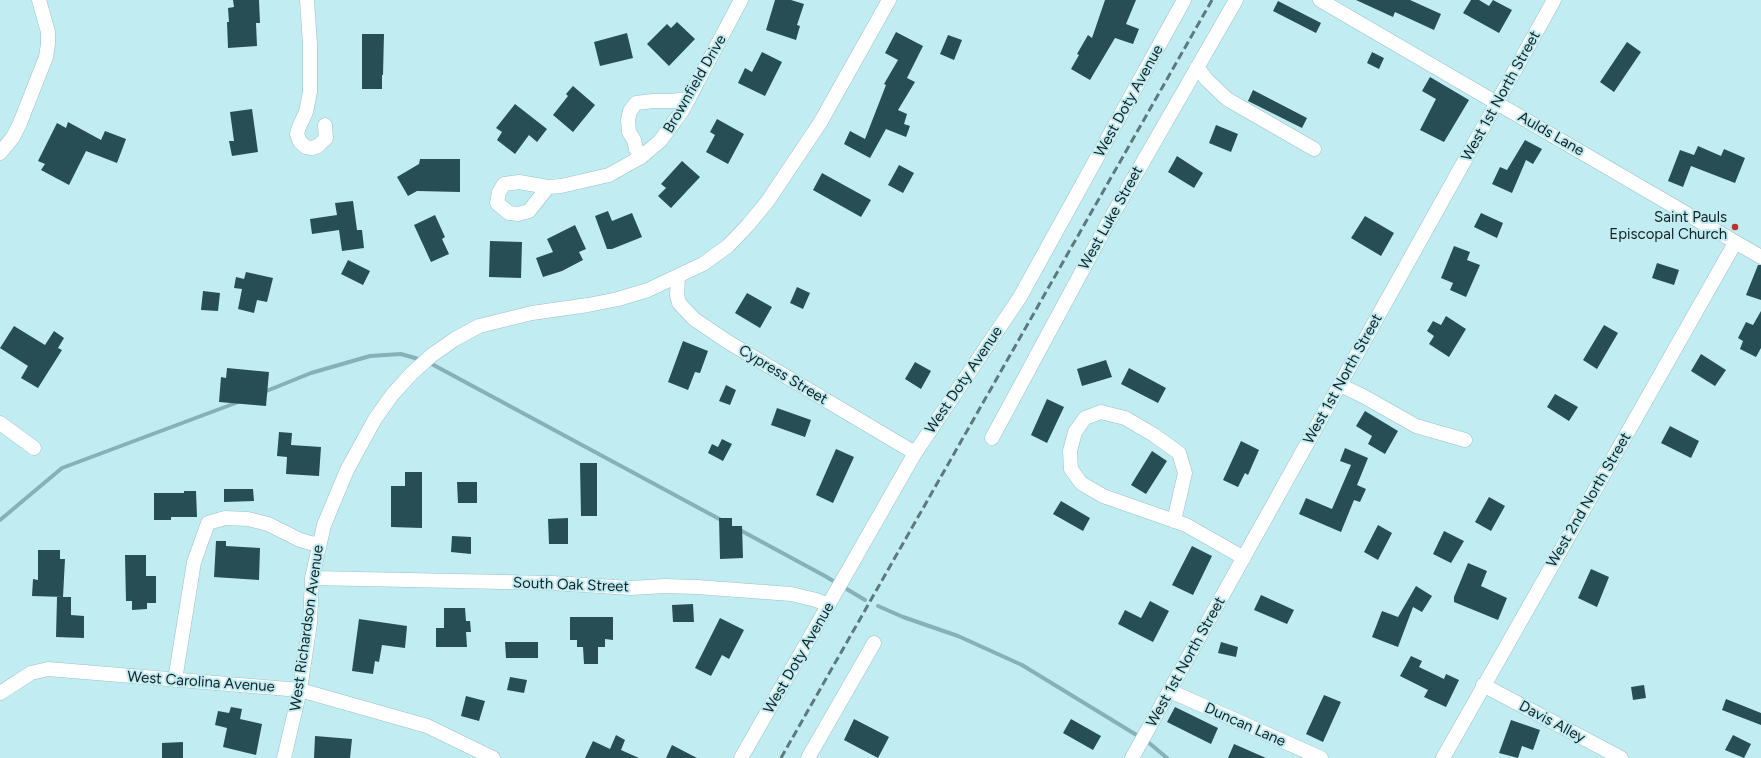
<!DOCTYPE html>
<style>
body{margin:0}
canvas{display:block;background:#c1ecf2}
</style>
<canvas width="1761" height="758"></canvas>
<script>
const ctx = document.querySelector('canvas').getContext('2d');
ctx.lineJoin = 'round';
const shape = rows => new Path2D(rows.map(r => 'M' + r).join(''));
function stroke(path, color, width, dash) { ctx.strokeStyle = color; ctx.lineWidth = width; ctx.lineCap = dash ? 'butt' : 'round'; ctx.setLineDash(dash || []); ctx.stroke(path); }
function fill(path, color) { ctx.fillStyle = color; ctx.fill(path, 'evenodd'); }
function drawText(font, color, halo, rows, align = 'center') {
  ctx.font = font + ' Figtree,sans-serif'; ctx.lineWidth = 4; ctx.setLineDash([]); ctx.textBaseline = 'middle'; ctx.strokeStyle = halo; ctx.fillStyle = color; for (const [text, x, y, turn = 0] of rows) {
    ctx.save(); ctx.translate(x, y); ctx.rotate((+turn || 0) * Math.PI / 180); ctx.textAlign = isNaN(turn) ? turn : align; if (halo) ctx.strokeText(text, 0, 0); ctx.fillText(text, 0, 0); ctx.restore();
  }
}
stroke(shape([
 [428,362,723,521],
 [264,392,311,373,370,356,401,354,422,360],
 [0,520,62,468,241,401],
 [738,529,825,576,865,600],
 [878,606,903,617,958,636,1022,665,1148,742,1167,758]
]), '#87b1b8', 4);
fill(shape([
 [233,0,259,0,260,23,256,23,257,46,228,48,227,22,229,22,228,8,234,7],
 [775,0,791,0,804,4,797,25,800,26,796,40,766,30],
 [1105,0,1136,0,1126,24,1139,29,1133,44,1115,38,1090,80,1071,69,1079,55,1077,54,1088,35,1092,38],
 [1356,0,1410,0,1441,14,1434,30,1395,12,1393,17],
 [1471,0,1479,0,1489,6,1493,0,1512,10,1499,33,1463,13],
 [1278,1,1321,23,1316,33,1273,11],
 [677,22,695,39,669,66,647,44,667,24,671,28],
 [896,32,923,46,907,78,915,82,898,110,907,114,904,124,910,126,906,137,886,129,870,158,844,144,850,131,865,139,886,85,884,84,898,60,885,53],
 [627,33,633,58,600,66,594,42],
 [362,34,384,34,383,75,382,75,382,89,362,89],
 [948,35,962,40,954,60,940,54],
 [1627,42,1641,52,1614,92,1600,82],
 [762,52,782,62,765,96,738,83,745,68,752,72],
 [1372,52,1384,58,1379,69,1367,63],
 [1430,77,1469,100,1444,142,1420,130,1436,99,1422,91],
 [573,86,595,105,573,132,553,115,568,96,566,94],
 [1253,90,1307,118,1302,128,1248,101],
 [515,104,547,129,537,142,529,135,515,154,497,140,502,132,496,128],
 [252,109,258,152,232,156,229,141,234,141,230,112],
 [717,119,744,134,728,164,706,152,715,135,710,132],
 [68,122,101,140,105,131,126,139,117,163,86,151,69,185,41,170,45,164,38,161,57,123,66,128],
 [1216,125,1238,134,1231,152,1209,143],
 [1525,140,1542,149,1533,164,1526,160,1512,193,1492,184,1500,167,1507,170],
 [1698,146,1721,156,1724,149,1745,158,1735,183,1691,166,1683,187,1668,181,1680,150,1694,155],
 [1177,156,1203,173,1194,188,1168,172],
 [420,159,460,159,460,192,417,191,408,196,397,177,419,164],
 [682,161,700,177,671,208,658,196,666,188,661,184],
 [899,165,914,173,903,193,888,185],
 [822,173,871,200,861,217,813,190],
 [353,201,357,230,362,230,364,248,342,251,339,230,312,234,310,219,337,215,335,203],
 [608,211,612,221,632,213,642,237,612,249,607,249,595,216],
 [1481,213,1503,223,1497,238,1474,227],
 [435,215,445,237,442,239,449,254,431,262,414,225],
 [1365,216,1394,233,1381,256,1351,238],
 [575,225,586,249,579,252,583,260,562,271,543,277,536,258,553,252,547,239],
 [490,241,522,242,521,278,489,277],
 [1454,246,1470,252,1467,260,1480,265,1466,297,1450,290,1453,283,1441,278],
 [348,260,370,271,363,285,341,274],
 [1657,263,1679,270,1674,285,1652,278],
 [1758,265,1761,265,1761,300,1746,295],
 [246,272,273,278,267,302,257,300,254,313,238,309,242,289,234,288,236,277,244,279],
 [797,287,810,293,803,309,790,303],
 [203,291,220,293,218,311,201,310],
 [747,293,772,307,760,328,735,313],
 [1761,311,1761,348,1756,357,1740,349,1743,341,1738,338,1746,322,1753,325],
 [1446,316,1466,329,1449,357,1429,344,1434,336,1427,331,1433,321,1441,325],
 [1604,325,1618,333,1597,369,1583,360],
 [14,326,45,345,54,331,64,338,58,348,62,350,38,388,21,378,28,366,0,348],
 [683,341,708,351,700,373,695,372,688,390,668,382],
 [1701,354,1726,370,1715,386,1691,371],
 [1106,360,1112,377,1082,386,1077,369],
 [915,362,931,371,921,389,905,379],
 [227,368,269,372,266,406,219,402,221,377,226,378],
 [1129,368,1166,388,1158,403,1121,384],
 [726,385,736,390,730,405,719,401],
 [1555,394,1578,407,1569,421,1547,407],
 [1047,399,1064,407,1047,443,1031,435],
 [777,408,811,420,805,437,771,425],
 [1365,411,1398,431,1385,454,1368,444,1372,436,1356,426],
 [1670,426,1699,441,1691,458,1661,443],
 [279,432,292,433,291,445,321,447,319,476,286,474,287,457,277,456],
 [722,439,732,444,723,461,708,453,712,444,718,447],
 [1241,441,1259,450,1248,475,1245,473,1238,487,1223,480],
 [1345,448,1368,458,1357,485,1366,489,1360,502,1354,500,1341,532,1299,514,1306,498,1332,509,1351,465,1340,461],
 [836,449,854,457,833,503,816,495],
 [1152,451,1167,461,1146,494,1131,485],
 [580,463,597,463,597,516,581,516],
 [405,472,422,472,422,528,391,527,391,486,405,486],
 [457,482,477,482,477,503,458,503],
 [224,489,253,489,254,501,224,502],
 [184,491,196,491,197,517,171,517,171,520,154,520,154,493,184,493],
 [1489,497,1505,506,1491,531,1475,522],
 [1061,501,1090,518,1083,531,1053,514],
 [568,518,568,544,549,544,548,519],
 [719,518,732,518,732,526,742,526,743,558,720,559],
 [1378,525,1392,533,1378,560,1364,552],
 [1444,531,1464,541,1451,563,1433,554],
 [452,536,471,537,471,554,451,552],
 [216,541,226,541,226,546,260,548,259,580,214,577],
 [1192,546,1212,556,1193,595,1172,585],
 [38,550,60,550,60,559,65,559,63,597,32,596,33,579,38,580],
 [125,555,146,555,146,576,156,576,156,603,147,603,147,609,132,610,132,601,126,601],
 [1468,563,1487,571,1481,586,1507,598,1498,620,1454,602,1454,597],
 [1591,569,1609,577,1597,607,1578,598],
 [1416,586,1432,596,1422,612,1413,607,1398,647,1372,637,1382,611,1398,617],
 [1261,595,1294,610,1287,624,1254,610],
 [57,597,71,597,71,615,84,616,84,638,56,637],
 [1150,601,1169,611,1153,642,1118,624,1125,610,1141,618],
 [693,604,694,622,673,622,672,605],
 [444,608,465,608,466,621,470,621,471,632,466,632,467,647,436,647,436,628,444,628],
 [570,617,613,617,613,640,605,639,605,647,598,647,598,664,584,664,583,647,577,647,577,640,570,640],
 [720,618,744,630,729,659,722,655,711,676,695,668],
 [359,619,407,626,405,648,382,645,379,662,375,661,373,674,352,671],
 [505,642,538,642,538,658,506,658],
 [1221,642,1238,647,1236,657,1218,653],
 [1411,656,1422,661,1419,667,1444,679,1446,674,1459,680,1446,707,1424,697,1428,690,1400,676],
 [510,677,527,680,524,693,507,690],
 [1644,685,1646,698,1633,700,1631,687],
 [1324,695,1341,702,1323,742,1306,734],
 [466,696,485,701,479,721,461,716],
 [1726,699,1761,713,1761,725,1722,710],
 [231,707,242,709,240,719,262,724,256,755,223,747,227,728,215,725,218,711,229,713],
 [1175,707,1218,728,1211,744,1167,722],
 [854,719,889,737,878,758,844,740],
 [1071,719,1101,736,1093,750,1063,733],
 [1511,720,1540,730,1533,750,1522,746,1518,758,1499,753],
 [616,735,625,740,621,750,639,758,585,758,593,741,610,749],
 [1733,735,1751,744,1744,758,1725,750],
 [315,736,352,739,350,758,314,758],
 [183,742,183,758,162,758,162,743],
 [1234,744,1266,758,1228,758],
 [672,745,697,758,666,758]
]), '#274e54');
const minor = shape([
 [307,0,310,44,310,92,306,112,299,127,297,134,300,142,306,147,312,148,318,146,326,138,325,125],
 [1320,0,1761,257],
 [1197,67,1207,80,1227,99,1314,149],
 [0,153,13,137,20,123,46,57,48,44,48,32,39,0],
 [641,157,636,149,634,140,629,132,628,120,630,111,636,103,653,101,671,101,689,99],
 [548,187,529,211,518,214,509,213,497,203,499,192,504,184,519,182,548,187,561,186,609,175,641,157,660,141,682,111,741,0],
 [678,277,677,295,679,303,694,319,728,342,915,453],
 [1340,385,1363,396,1416,426,1465,440],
 [0,423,34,448],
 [992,438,1109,221,1236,0],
 [1174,521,1185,473,1179,453,1154,435,1125,418,1101,412,1085,418,1075,432,1070,451,1071,469,1081,483,1103,496,1186,525,1244,558],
 [312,578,552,583,631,588,664,586,697,587,791,594,816,600,829,605],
 [175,680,194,562,208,523,225,518,248,519,268,524,300,540,318,545],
 [1483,685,1621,758],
 [1170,691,1321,758],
 [0,693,31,673,48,669,300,690,427,726,493,758],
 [284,758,300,690,310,623,312,578,324,525,347,470,375,419,392,395,412,373,432,355,455,339,479,326,532,313,588,305,618,299,648,290,703,264,728,246,748,225,767,202,820,123,889,0],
 [741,758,915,453,1020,297,1184,0],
 [808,758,874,643],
 [1132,758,1554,0],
 [1443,758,1735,243]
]);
stroke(minor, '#98c2c8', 15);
stroke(minor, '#fff', 14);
stroke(shape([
 [781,758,1212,0]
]), '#5e797e', 3, [8, 4]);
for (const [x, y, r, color] of [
 [1735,227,4,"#bf3128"]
]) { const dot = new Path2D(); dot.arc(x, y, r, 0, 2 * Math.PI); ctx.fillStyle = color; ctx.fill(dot); stroke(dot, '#c1ecf2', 1.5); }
drawText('15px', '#122225', '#c1ecf2', [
 ["Brownfield Drive",695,84,-60],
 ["West 1st North Street",1501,96,-61],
 ["West Doty Avenue",1129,101,-61],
 ["Aulds Lane",1551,134,30],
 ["West Luke Street",1111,218,-61],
 ["Cypress Street",783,375,31],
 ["West 1st North Street",1343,379,-61],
 ["West Doty Avenue",964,380,-56],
 ["West 2nd North Street",1589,500,-60],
 ["South Oak Street",571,585,2],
 ["West Richardson Avenue",307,628,-82],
 ["West Doty Avenue",799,658,-60],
 ["West 1st North Street",1186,662,-61],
 ["West Carolina Avenue",201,682,4],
 ["Davis Alley",1552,722,28],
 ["Duncan Lane",1245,725,24]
]);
drawText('15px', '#122225', '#c1ecf2', [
 ["Saint Pauls",1727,218],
 ["Episcopal Church",1727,235]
], 'right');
</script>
